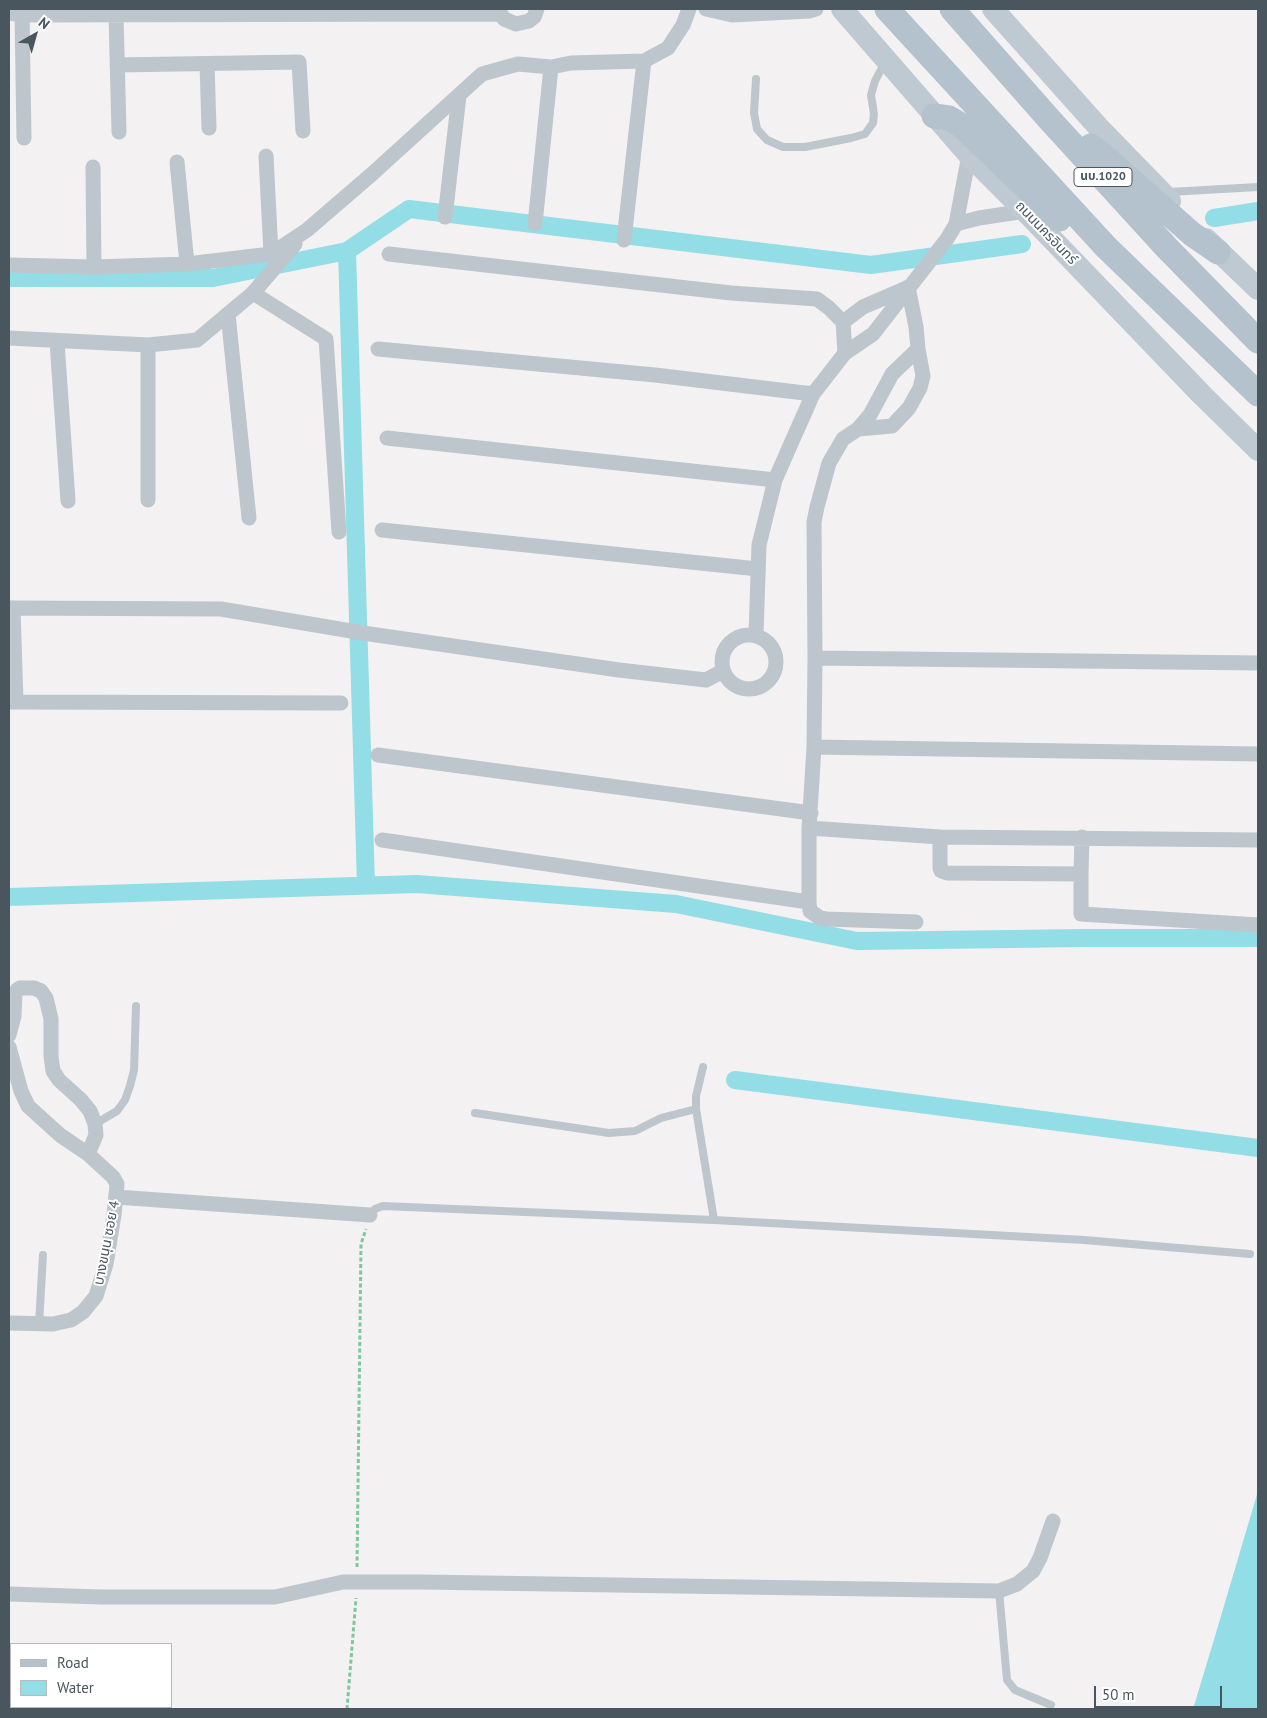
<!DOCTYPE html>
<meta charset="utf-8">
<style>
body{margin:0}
#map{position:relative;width:1267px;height:1718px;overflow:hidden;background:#f3f1f1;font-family:"PT Sans",sans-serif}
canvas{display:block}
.frame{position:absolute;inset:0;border:10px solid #4a565d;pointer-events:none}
.legend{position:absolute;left:10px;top:1643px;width:162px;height:65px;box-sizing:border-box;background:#fff;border:1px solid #b7bbbe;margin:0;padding:6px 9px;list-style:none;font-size:15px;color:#4a565d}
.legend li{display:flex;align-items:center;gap:10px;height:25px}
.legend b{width:25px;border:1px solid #b7bbbe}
.north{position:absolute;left:10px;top:10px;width:50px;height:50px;-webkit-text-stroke:4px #fff;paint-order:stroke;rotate:38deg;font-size:14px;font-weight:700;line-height:20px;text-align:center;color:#4a565d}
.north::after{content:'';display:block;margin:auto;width:18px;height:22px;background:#4a565d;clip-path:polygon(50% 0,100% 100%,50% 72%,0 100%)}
.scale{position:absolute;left:1094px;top:1686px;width:128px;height:22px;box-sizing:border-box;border:2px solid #4a565d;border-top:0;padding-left:6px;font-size:15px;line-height:18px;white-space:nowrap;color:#4a565d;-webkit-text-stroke:4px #fff;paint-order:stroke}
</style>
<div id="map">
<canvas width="1267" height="1718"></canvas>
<div class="frame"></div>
<ul class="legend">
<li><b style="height:6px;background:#b3c2cd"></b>Road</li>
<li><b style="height:14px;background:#93dde6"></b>Water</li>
</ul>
<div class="north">N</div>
<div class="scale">50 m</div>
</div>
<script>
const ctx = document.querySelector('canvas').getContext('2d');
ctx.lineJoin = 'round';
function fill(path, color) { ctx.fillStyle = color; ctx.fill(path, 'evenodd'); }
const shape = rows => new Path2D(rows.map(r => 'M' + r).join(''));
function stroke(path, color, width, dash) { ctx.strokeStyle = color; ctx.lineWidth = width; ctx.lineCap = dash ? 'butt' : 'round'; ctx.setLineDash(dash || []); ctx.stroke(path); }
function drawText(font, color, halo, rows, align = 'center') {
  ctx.font = font + ' "PT Sans","Noto Sans Thai",sans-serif'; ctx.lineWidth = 4; ctx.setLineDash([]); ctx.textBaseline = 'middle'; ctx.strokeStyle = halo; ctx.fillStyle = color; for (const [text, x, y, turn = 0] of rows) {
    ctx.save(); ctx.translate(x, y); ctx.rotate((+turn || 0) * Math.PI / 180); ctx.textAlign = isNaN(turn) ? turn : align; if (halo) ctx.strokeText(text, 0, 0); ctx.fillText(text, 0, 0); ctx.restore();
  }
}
fill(shape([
 [1258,1491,1258,1709,1193,1709,1213,1643]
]), '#93dde6');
stroke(shape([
 [1214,218,1258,211],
 [347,251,366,885],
 [9,278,213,278,347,251,409,209,871,265,1022,244],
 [9,897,417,884,676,904,857,941,1086,938,1258,938],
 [735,1080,1258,1148]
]), '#93dde6', 18);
stroke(shape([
 [357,1567,361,1244,366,1229],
 [347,1709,356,1598]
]), '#7dc89c', 3, [4, 2.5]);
stroke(shape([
 [756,79,754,113,757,129,767,140,783,147,805,147,851,138,865,134,873,123,874,114,871,95,875,81,885,62],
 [1169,192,1258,187],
 [703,1067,696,1096,696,1109,714,1220],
 [475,1113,609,1133,635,1131,661,1118,696,1109],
 [95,1124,117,1111,125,1100,130,1086,134,1070,136,1006],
 [370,1215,375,1209,383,1206,714,1220,1084,1240,1250,1254],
 [39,1324,43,1255],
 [999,1591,1007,1680,1015,1690,1051,1705]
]), '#bdc6cc', 8);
stroke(shape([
 [498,9,504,19,516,24,529,21,534,17,537,9],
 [706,9,732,15,809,11,816,9],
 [9,13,22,15,500,14],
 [22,15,24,138],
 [116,15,119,132],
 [207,64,209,128],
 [117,65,299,62,303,131],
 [266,156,271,254],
 [177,162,187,264],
 [93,167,94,267],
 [445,217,459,96],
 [535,224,551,67],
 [956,224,979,218,1025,211],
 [624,240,644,61],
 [389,254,731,293,817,299,829,308,843,322,845,353],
 [9,265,94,267,187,264,271,254,307,230,372,174,482,74,518,64,551,67,571,63,644,61,668,48,683,25,689,9],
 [253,293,326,339,339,532],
 [228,314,249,518],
 [843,322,863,307,907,288],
 [9,338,148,345,197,340,253,293,295,244],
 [57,342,68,501],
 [148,345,148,500],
 [378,349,655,375,813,394],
 [858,429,892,426,909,408,920,388,923,376,918,349,916,327,908,287],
 [387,438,775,480],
 [382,530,758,569],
 [9,608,221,609,363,633,619,670,706,680,723,671],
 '722 662a27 27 0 1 1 54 0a27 27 0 1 1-54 0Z',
 [756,635,759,545,775,480,793,439,813,394,845,353,873,334,947,239,956,224,969,155],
 [815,658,1258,663],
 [9,702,16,702,13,608],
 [16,702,341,703],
 [814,747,1258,754],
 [378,755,811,813],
 [809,828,940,837,1258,840],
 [940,837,940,868,941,871,947,873,1081,874,1082,837],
 [382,840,809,902,809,828,814,747,815,658,814,522,817,507,829,463,843,439,858,429,870,415,892,374,918,349],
 [1081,874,1081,914,1258,925],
 [809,902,810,911,820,918,826,919,916,922],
 [9,1035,14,1016,15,994,17,990,20,988,34,988,41,991,46,998,51,1019,51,1056,53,1071,59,1080,81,1100,90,1111,95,1124,96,1135,88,1154],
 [9,1047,21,1091,28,1106,60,1135,88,1154,113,1177,117,1184,114,1215,106,1264,96,1296,83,1312,71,1320,53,1324,9,1323],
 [116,1197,370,1215],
 [9,1594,101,1597,275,1597,343,1582,422,1582,999,1591,1017,1584,1033,1571,1040,1558,1053,1521]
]), '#bdc6cc', 15);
stroke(shape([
 [842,9,969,155,1025,211,1203,396,1258,450],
 [993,9,1100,129,1170,201],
 [1206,239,1258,289]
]), '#bec9d1', 22);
stroke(shape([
 [887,9,1106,247,1258,394],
 [952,9,1049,119,1167,248,1258,341],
 [934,116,949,118,961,125,1059,219],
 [1091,146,1106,158,1192,234,1218,252]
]), '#b3c2cd', 25);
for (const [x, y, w] of [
 [1103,177,58]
]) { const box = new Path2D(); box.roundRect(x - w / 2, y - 9.5, w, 19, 4); ctx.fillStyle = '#fff'; ctx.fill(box); stroke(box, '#4a565d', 1); }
drawText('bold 12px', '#4a565d', null, [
 ["นบ.1020",1103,177]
]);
drawText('14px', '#4a565d', '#fff', [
 ["ถนนนครอินทร์",1046,233,46],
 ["บางขนุน ซอย 4",107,1243,-79]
]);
</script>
